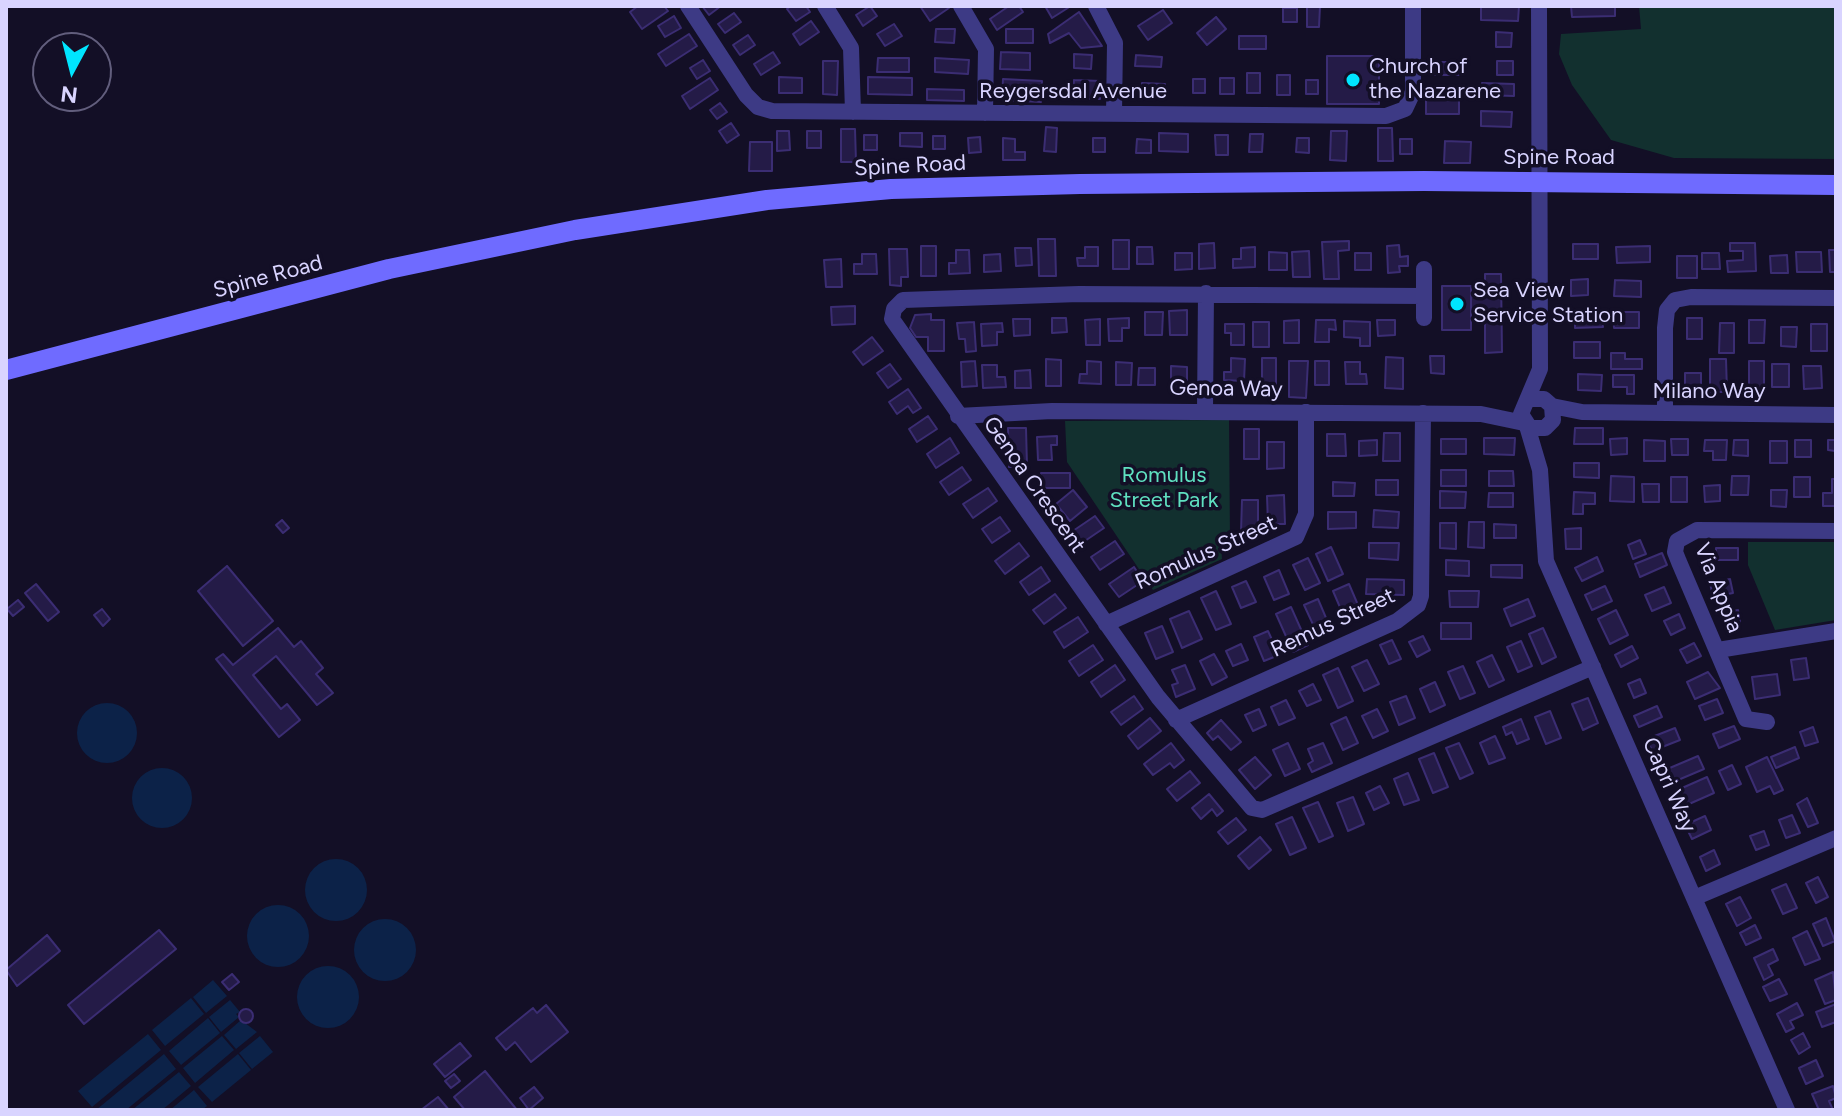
<!DOCTYPE html>
<style>
body{margin:0}
#map{position:relative;width:1842px;height:1116px;overflow:hidden;background:#130f26;font-family:Figtree,sans-serif}
canvas{display:block}
.frame{position:absolute;inset:0;border:8px solid #d9d4ff;pointer-events:none}
.north{position:absolute;left:32px;top:32px;width:80px;height:80px;box-sizing:border-box;background:#130f26;border:2px solid #625e7d;border-radius:50%;rotate:187deg;font-size:22px;font-weight:700;line-height:32px;text-align:center;color:#d9d4ff}
.north::after{content:'';display:block;margin:auto;width:28px;height:36px;background:#00e5ff;clip-path:polygon(50% 0,100% 100%,50% 72%,0 100%)}
</style>
<div id="map">
<canvas width="1842" height="1116"></canvas>
<div class="frame"></div>
<div class="north">N</div>
</div>
<script>
const ctx = document.querySelector('canvas').getContext('2d');
ctx.lineJoin = 'round';
function fill(path, color) { ctx.fillStyle = color; ctx.fill(path, 'evenodd'); }
const shape = rows => new Path2D(rows.map(r => 'M' + r).join(''));
function stroke(path, color, width, dash) { ctx.strokeStyle = color; ctx.lineWidth = width; ctx.lineCap = dash ? 'butt' : 'round'; ctx.setLineDash(dash || []); ctx.stroke(path); }
function drawText(font, color, halo, rows, align = 'center') {
  ctx.font = font + ' Figtree,sans-serif'; ctx.lineWidth = 7; ctx.setLineDash([]); ctx.textBaseline = 'middle'; ctx.strokeStyle = halo; ctx.fillStyle = color; for (const [text, x, y, turn = 0] of rows) {
    ctx.save(); ctx.translate(x, y); ctx.rotate((+turn || 0) * Math.PI / 180); ctx.textAlign = isNaN(turn) ? turn : align; if (halo) ctx.strokeText(text, 0, 0); ctx.fillText(text, 0, 0); ctx.restore();
  }
}
fill(shape([
 [1639,6,1836,6,1836,159,1674,158,1611,140,1572,85,1559,54,1561,34,1641,29],
 [1229,420,1230,542,1221,543,1222,559,1153,590,1067,462,1065,421],
 [1748,542,1836,542,1836,620,1775,630,1748,565]
]), '#12302f');
fill(shape([
 '77 733a30 30 0 1 1 60 0a30 30 0 1 1-60 0Z',
 '132 798a30 30 0 1 1 60 0a30 30 0 1 1-60 0Z',
 '305 890a31 31 0 1 1 62 0a31 31 0 1 1-62 0Z',
 '247 936a31 31 0 1 1 62 0a31 31 0 1 1-62 0Z',
 '354 950a31 31 0 1 1 62 0a31 31 0 1 1-62 0Z',
 '297 997a31 31 0 1 1 62 0a31 31 0 1 1-62 0Z',
 [213,980,227,996,206,1013,193,997],
 [191,998,204,1014,165,1046,152,1030],
 [230,1000,240,1012,236,1014,239,1017,221,1032,209,1017],
 [208,1018,220,1033,181,1065,169,1051],
 [241,1020,257,1032,236,1049,224,1035],
 [148,1034,161,1050,92,1107,78,1091],
 [222,1036,234,1050,195,1083,183,1068],
 [260,1036,273,1052,252,1069,239,1053],
 [164,1054,176,1069,126,1110,96,1110],
 [238,1054,251,1070,212,1102,198,1087],
 [179,1072,191,1086,162,1110,132,1110],
 [194,1090,207,1106,202,1110,170,1110]
]), '#0c2248');
const building = shape([
 [638,6,664,6,668,11,642,29,630,12,638,6],
 [702,6,721,6,709,15,702,6],
 [791,6,806,6,810,12,796,21,787,9,791,6],
 [870,6,877,16,863,26,856,15,870,6],
 [920,6,947,6,949,8,930,21,920,6],
 [1009,6,1019,6,1023,12,997,30,990,19,1009,6],
 [1045,6,1071,6,1052,18,1045,6],
 [1307,6,1320,6,1319,27,1307,27,1307,6],
 [1481,6,1519,6,1518,21,1481,20,1481,6],
 [1571,6,1615,6,1615,16,1572,17,1571,6],
 [1283,8,1297,8,1297,22,1283,22,1283,8],
 [1163,10,1172,23,1148,40,1138,26,1163,10],
 [1079,12,1102,46,1081,48,1069,33,1050,43,1048,34,1079,12],
 [734,13,741,22,725,33,718,24,734,13],
 [674,16,681,28,665,37,658,26,674,16],
 [1216,17,1226,29,1207,45,1197,33,1216,17],
 [811,21,819,32,800,45,793,34,811,21],
 [894,24,902,36,885,46,877,34,894,24],
 [936,29,955,29,954,43,935,42,936,29],
 [1006,29,1033,29,1033,43,1006,43,1006,29],
 [1496,32,1512,33,1511,47,1496,47,1496,32],
 [689,34,697,46,666,66,658,54,689,34],
 [748,35,755,45,740,55,733,45,748,35],
 [1239,36,1266,36,1266,49,1239,49,1239,36],
 [773,52,780,63,761,75,754,64,773,52],
 [1001,52,1030,53,1030,70,1000,69,1001,52],
 [1074,54,1092,55,1091,69,1074,68,1074,54],
 [1136,55,1162,57,1161,67,1135,66,1136,55],
 [1327,56,1379,56,1379,104,1327,104,1327,56],
 [878,58,909,58,909,72,877,72,878,58],
 [935,58,969,60,968,74,935,72,935,58],
 [703,60,710,71,697,79,690,68,703,60],
 [823,61,838,61,837,95,823,94,823,61],
 [1497,61,1513,61,1513,75,1497,75,1497,61],
 [1434,62,1462,62,1462,75,1434,75,1434,62],
 [1247,73,1260,73,1260,93,1247,93,1247,73],
 [1277,75,1290,75,1290,95,1277,95,1277,75],
 [779,77,802,78,802,93,779,93,779,77],
 [868,77,912,78,912,95,868,94,868,77],
 [710,78,718,90,690,109,682,96,710,78],
 [1220,78,1234,78,1234,94,1220,94,1220,78],
 [1003,79,1042,81,1041,102,1002,100,1003,79],
 [1193,79,1205,79,1205,93,1193,93,1193,79],
 [1074,80,1101,81,1100,99,1073,98,1074,80],
 [1306,80,1318,80,1318,94,1306,94,1306,80],
 [1142,83,1165,84,1165,97,1142,97,1142,83],
 [1482,83,1514,84,1514,96,1482,95,1482,83],
 [1426,87,1459,87,1459,114,1426,114,1426,87],
 [927,89,964,90,964,101,927,100,927,89],
 [720,103,727,112,717,119,710,110,720,103],
 [1481,111,1512,112,1511,127,1481,126,1481,111],
 [731,123,739,135,727,143,719,131,731,123],
 [1046,127,1057,128,1056,152,1044,151,1046,127],
 [1378,128,1392,128,1393,161,1378,161,1378,128],
 [841,129,855,129,856,162,841,162,841,129],
 [777,131,789,131,790,150,777,151,777,131],
 [807,131,821,131,821,148,807,148,807,131],
 [1331,131,1347,131,1346,161,1330,160,1331,131],
 [900,133,922,133,922,147,900,146,900,133],
 [1159,133,1188,134,1188,152,1159,151,1159,133],
 [1250,134,1263,134,1262,152,1249,152,1250,134],
 [864,135,877,135,877,150,864,150,864,135],
 [1215,135,1228,135,1228,155,1216,155,1215,135],
 [933,136,945,136,945,149,933,149,933,136],
 [980,137,981,152,969,153,968,138,980,137],
 [1003,138,1015,139,1015,152,1025,152,1025,160,1003,160,1003,138],
 [1093,138,1105,138,1105,152,1093,152,1093,138],
 [1297,138,1309,138,1309,153,1296,152,1297,138],
 [1137,139,1151,140,1151,153,1136,153,1137,139],
 [1400,139,1412,139,1412,154,1400,154,1400,139],
 [1445,141,1471,142,1470,163,1444,163,1445,141],
 [750,142,772,142,772,171,749,171,750,142],
 [1038,239,1055,239,1056,276,1039,276,1038,239],
 [1113,240,1129,240,1129,269,1113,269,1113,240],
 [1349,241,1349,250,1338,251,1339,279,1324,279,1322,242,1349,241],
 [1214,243,1215,268,1199,269,1199,244,1214,243],
 [1730,243,1755,243,1756,271,1728,272,1727,261,1743,260,1743,251,1730,251,1730,243],
 [1573,244,1598,244,1598,259,1573,259,1573,244],
 [1399,245,1400,257,1408,256,1408,266,1399,266,1400,272,1388,273,1387,246,1399,245],
 [921,246,936,246,936,276,921,276,921,246],
 [1650,246,1650,262,1617,263,1616,247,1650,246],
 [1085,247,1098,247,1098,266,1078,266,1077,258,1085,258,1085,247],
 [1137,247,1152,247,1153,264,1137,264,1137,247],
 [1255,247,1255,267,1233,268,1233,259,1241,259,1241,248,1255,247],
 [1015,248,1031,248,1032,265,1016,266,1015,248],
 [889,249,907,249,908,277,901,277,901,286,890,285,889,249],
 [956,250,969,250,970,273,949,274,949,263,956,263,956,250],
 [1829,250,1836,250,1836,272,1830,272,1829,250],
 [1309,251,1310,277,1293,277,1292,252,1309,251],
 [1269,252,1287,253,1287,270,1269,270,1269,252],
 [1796,252,1821,252,1822,272,1797,272,1796,252],
 [1175,253,1192,253,1192,269,1175,270,1175,253],
 [1355,253,1371,253,1371,270,1355,270,1355,253],
 [1702,253,1719,253,1720,269,1702,269,1702,253],
 [862,254,876,254,877,274,854,274,854,264,862,264,862,254],
 [1000,254,1001,271,984,272,984,255,1000,254],
 [1787,255,1788,273,1771,273,1770,256,1787,255],
 [1677,256,1697,256,1697,278,1677,278,1677,256],
 [841,259,842,287,826,287,824,260,841,259],
 [1485,274,1501,274,1502,352,1485,353,1485,310,1471,310,1471,297,1485,297,1485,274],
 [1588,279,1588,295,1571,296,1571,280,1588,279],
 [1615,280,1641,281,1641,297,1614,296,1615,280],
 [1442,286,1471,286,1471,330,1442,330,1442,286],
 [855,306,855,324,832,325,831,307,855,306],
 [1187,310,1187,335,1170,335,1169,311,1187,310],
 [1602,311,1603,327,1575,328,1575,312,1602,311],
 [1145,312,1163,312,1162,335,1145,335,1145,312],
 [1613,312,1639,312,1639,328,1614,328,1613,312],
 [931,314,931,320,944,320,944,351,928,351,928,337,916,337,910,328,915,315,931,314],
 [1052,318,1066,318,1067,332,1052,333,1052,318],
 [1129,318,1129,328,1122,328,1122,341,1109,341,1108,319,1129,318],
 [1687,318,1702,318,1702,339,1687,339,1687,318],
 [1013,319,1030,319,1030,335,1014,336,1013,319],
 [1100,319,1100,345,1086,345,1085,320,1100,319],
 [1299,320,1299,343,1284,343,1284,321,1299,320],
 [1316,320,1335,320,1336,330,1329,329,1329,342,1315,342,1316,320],
 [1377,320,1395,320,1395,335,1378,336,1377,320],
 [1749,320,1765,320,1764,343,1749,343,1749,320],
 [1344,321,1370,322,1370,346,1360,346,1360,338,1344,337,1344,321],
 [974,322,976,351,966,352,965,339,959,339,957,323,974,322],
 [1253,322,1269,322,1269,347,1253,347,1253,322],
 [1002,323,1003,332,997,332,997,345,982,346,981,324,1002,323],
 [1720,323,1734,323,1734,353,1719,353,1720,323],
 [1225,324,1244,324,1244,345,1231,345,1231,333,1225,333,1225,324],
 [1811,324,1827,324,1827,351,1811,351,1811,324],
 [1781,327,1797,327,1796,347,1781,346,1781,327],
 [872,337,883,351,863,365,853,352,872,337],
 [1574,342,1600,342,1600,358,1574,358,1574,342],
 [1611,353,1625,353,1625,359,1642,359,1642,369,1611,369,1611,353],
 [1430,356,1444,356,1444,374,1431,373,1430,356],
 [1386,357,1403,358,1403,389,1385,388,1386,357],
 [1231,358,1245,359,1244,381,1224,380,1224,372,1231,372,1231,358],
 [1262,358,1276,358,1276,394,1262,394,1262,358],
 [1046,359,1061,360,1061,386,1046,386,1046,359],
 [1710,359,1726,359,1727,392,1710,392,1710,359],
 [975,361,977,386,962,387,961,362,975,361],
 [1087,361,1101,362,1101,384,1079,383,1080,374,1087,374,1087,361],
 [1289,361,1308,361,1306,398,1289,397,1289,361],
 [1315,361,1329,361,1329,385,1315,385,1315,361],
 [1749,361,1764,361,1764,387,1749,387,1749,361],
 [1116,362,1132,363,1131,385,1116,385,1116,362],
 [1345,362,1360,362,1360,374,1366,374,1367,384,1346,384,1345,362],
 [890,364,901,379,888,388,877,373,890,364],
 [1772,364,1789,364,1789,387,1772,387,1772,364],
 [982,365,997,365,997,377,1005,377,1006,387,983,388,982,365],
 [1171,366,1187,367,1187,390,1171,390,1171,366],
 [1803,366,1821,366,1822,388,1804,389,1803,366],
 [1139,368,1155,368,1155,385,1138,385,1139,368],
 [1030,370,1031,388,1015,388,1015,371,1030,370],
 [1685,373,1701,373,1701,394,1685,394,1685,373],
 [1578,374,1602,375,1601,391,1578,390,1578,374],
 [1613,375,1634,375,1634,394,1627,394,1627,387,1613,387,1613,375],
 [908,389,921,408,913,413,908,406,897,414,889,402,908,389],
 [928,416,937,429,917,442,909,429,928,416],
 [1008,428,1026,428,1027,466,1009,467,1008,428],
 [1575,428,1603,428,1603,444,1574,444,1575,428],
 [1244,429,1259,429,1259,459,1244,459,1244,429],
 [1384,433,1400,433,1400,461,1383,461,1384,433],
 [1327,434,1345,434,1346,456,1327,456,1327,434],
 [1057,436,1057,445,1051,445,1052,460,1038,460,1037,437,1057,436],
 [950,438,959,453,936,468,927,454,950,438],
 [1484,438,1515,438,1514,455,1484,454,1484,438],
 [1627,438,1627,454,1611,455,1610,439,1627,438],
 [1441,439,1466,439,1466,454,1441,454,1441,439],
 [1671,439,1688,439,1688,455,1672,455,1671,439],
 [1377,440,1377,455,1359,456,1359,441,1377,440],
 [1644,440,1665,441,1665,461,1644,461,1644,440],
 [1705,440,1727,440,1726,460,1713,460,1713,451,1704,451,1705,440],
 [1734,440,1748,440,1748,456,1733,455,1734,440],
 [1795,440,1811,440,1811,457,1795,457,1795,440],
 [1828,440,1836,440,1836,461,1835,451,1828,450,1828,440],
 [1770,441,1787,441,1787,463,1770,463,1770,441],
 [1267,442,1284,442,1284,468,1267,469,1267,442],
 [1574,463,1599,463,1599,478,1574,477,1574,463],
 [962,467,971,480,949,495,940,482,962,467],
 [1441,470,1466,470,1466,486,1441,486,1441,470],
 [1489,471,1513,471,1514,486,1489,486,1489,471],
 [1041,473,1070,473,1070,488,1041,488,1041,473],
 [1611,476,1634,477,1634,502,1610,501,1611,476],
 [1732,476,1749,476,1748,495,1731,495,1732,476],
 [1671,477,1687,477,1687,502,1671,502,1671,477],
 [1794,477,1810,477,1810,497,1794,497,1794,477],
 [1832,479,1836,479,1836,506,1823,506,1823,493,1832,493,1832,479],
 [1376,480,1398,480,1398,495,1376,495,1376,480],
 [1333,482,1355,483,1354,496,1333,496,1333,482],
 [1642,484,1659,484,1659,502,1643,502,1642,484],
 [1720,485,1720,501,1705,502,1704,486,1720,485],
 [988,488,997,501,973,518,963,504,988,488],
 [1073,490,1087,507,1070,521,1056,504,1073,490],
 [1771,490,1787,490,1786,507,1771,506,1771,490],
 [1440,491,1466,492,1465,508,1440,508,1440,491],
 [1574,492,1595,493,1595,504,1583,504,1583,514,1573,514,1574,492],
 [1489,493,1513,493,1513,507,1488,507,1489,493],
 [1284,495,1285,524,1268,524,1267,496,1284,495],
 [1242,500,1258,500,1258,532,1241,532,1242,500],
 [1374,510,1399,512,1398,528,1373,527,1374,510],
 [1328,512,1356,512,1356,528,1328,529,1328,512],
 [1095,516,1104,528,1079,545,1070,533,1095,516],
 [1000,517,1010,531,992,543,982,529,1000,517],
 [282,520,289,528,283,533,276,525,282,520],
 [1469,522,1484,522,1484,548,1468,547,1469,522],
 [1440,523,1456,523,1456,549,1440,548,1440,523],
 [1494,524,1516,525,1516,538,1494,538,1494,524],
 [1581,528,1581,549,1566,549,1565,529,1581,528],
 [1640,540,1646,554,1633,559,1628,545,1640,540],
 [1115,541,1124,554,1100,570,1091,557,1115,541],
 [1019,543,1029,556,1005,574,995,561,1019,543],
 [1369,543,1399,543,1398,560,1369,558,1369,543],
 [1331,547,1343,574,1328,581,1316,554,1331,547],
 [1716,548,1738,548,1738,560,1716,560,1716,548],
 [1662,553,1667,565,1640,577,1635,564,1662,553],
 [1597,557,1603,571,1582,581,1575,568,1597,557],
 [1308,558,1320,583,1305,590,1293,565,1308,558],
 [1446,560,1469,561,1469,576,1446,575,1446,560],
 [1491,565,1522,565,1522,578,1491,577,1491,565],
 [227,566,273,621,243,646,198,591,227,566],
 [1041,567,1050,581,1029,595,1020,582,1041,567],
 [1134,567,1143,581,1119,597,1109,584,1134,567],
 [1279,570,1289,594,1274,600,1264,577,1279,570],
 [1367,579,1404,580,1404,595,1366,594,1367,579],
 [1730,579,1733,593,1713,597,1710,583,1730,579],
 [1246,581,1256,602,1241,608,1232,587,1246,581],
 [36,584,59,612,48,621,25,593,36,584],
 [1349,584,1361,612,1345,619,1333,591,1349,584],
 [1605,586,1612,601,1592,610,1585,595,1605,586],
 [1664,587,1671,603,1652,611,1645,595,1664,587],
 [1216,591,1231,624,1216,630,1201,598,1216,591],
 [1449,591,1479,591,1478,607,1450,607,1449,591],
 [1055,594,1066,608,1044,624,1033,610,1055,594],
 [1318,599,1329,625,1316,631,1304,605,1318,599],
 [1528,599,1535,616,1511,626,1504,609,1528,599],
 [18,600,24,607,13,616,7,609,18,600],
 [1291,607,1308,645,1293,652,1276,614,1291,607],
 [102,609,110,619,103,626,94,615,102,609],
 [1616,610,1628,635,1610,644,1598,619,1616,610],
 [1738,610,1740,622,1725,625,1723,612,1738,610],
 [1189,611,1202,639,1182,648,1170,619,1189,611],
 [1679,614,1685,628,1671,635,1664,621,1679,614],
 [1078,617,1088,632,1064,648,1054,632,1078,617],
 [1441,623,1471,623,1471,639,1441,639,1441,623],
 [1162,626,1173,652,1156,659,1145,633,1162,626],
 [278,628,294,647,301,641,323,668,316,674,333,693,317,705,276,656,253,675,281,709,287,704,300,720,279,737,216,659,223,654,233,665,278,628],
 [1543,628,1556,657,1542,664,1529,634,1543,628],
 [1268,631,1279,655,1264,661,1254,637,1268,631],
 [1423,636,1430,650,1417,657,1409,642,1423,636],
 [1392,640,1401,659,1389,664,1380,645,1392,640],
 [1521,641,1532,666,1518,672,1507,647,1521,641],
 [1694,643,1701,656,1687,663,1680,650,1694,643],
 [1241,644,1248,660,1233,666,1226,651,1241,644],
 [1093,645,1103,660,1079,676,1069,661,1093,645],
 [1632,646,1638,658,1621,667,1615,655,1632,646],
 [1214,654,1227,677,1212,685,1200,661,1214,654],
 [1492,655,1504,680,1489,687,1477,662,1492,655],
 [1806,658,1809,678,1794,680,1791,660,1806,658],
 [1367,660,1379,684,1364,691,1352,667,1367,660],
 [1115,665,1125,680,1101,697,1091,682,1115,665],
 [1185,665,1195,689,1176,697,1172,685,1178,683,1172,670,1185,665],
 [1463,666,1475,693,1460,699,1448,672,1463,666],
 [1338,668,1353,701,1338,708,1323,675,1338,668],
 [1708,672,1720,688,1695,699,1687,682,1708,672],
 [1777,674,1780,695,1755,699,1752,677,1777,674],
 [1640,679,1646,693,1634,698,1628,684,1640,679],
 [1435,682,1445,705,1430,712,1420,689,1435,682],
 [1313,684,1321,700,1307,706,1299,691,1313,684],
 [1134,696,1143,709,1121,725,1111,712,1134,696],
 [1406,696,1415,718,1399,725,1390,702,1406,696],
 [1588,698,1598,723,1583,730,1572,704,1588,698],
 [1717,699,1723,713,1705,720,1699,706,1717,699],
 [1286,700,1295,718,1279,725,1271,707,1286,700],
 [1657,706,1662,717,1639,727,1634,716,1657,706],
 [1259,709,1266,725,1253,731,1245,715,1259,709],
 [1377,709,1388,731,1373,738,1362,716,1377,709],
 [1550,711,1561,738,1546,744,1535,717,1550,711],
 [1346,717,1358,743,1343,750,1331,724,1346,717],
 [1150,718,1161,731,1138,749,1128,736,1150,718],
 [1521,719,1529,739,1517,744,1512,732,1506,735,1503,727,1521,719],
 [1221,720,1241,742,1231,750,1218,736,1213,740,1207,733,1221,720],
 [1734,726,1740,739,1719,748,1713,734,1734,726],
 [1813,727,1818,742,1805,746,1800,732,1813,727],
 [1675,728,1680,740,1652,751,1647,739,1675,728],
 [1495,736,1505,758,1489,764,1480,743,1495,736],
 [1171,743,1184,760,1174,768,1170,763,1153,775,1144,764,1171,743],
 [1288,743,1300,769,1285,776,1273,750,1288,743],
 [1323,743,1332,763,1312,772,1308,764,1313,761,1308,749,1323,743],
 [1459,743,1473,773,1460,779,1446,748,1459,743],
 [1795,747,1799,758,1776,768,1771,757,1795,747],
 [1434,753,1448,787,1433,793,1419,759,1434,753],
 [1698,756,1704,769,1671,783,1665,770,1698,756],
 [1255,757,1271,775,1255,789,1239,770,1255,757],
 [1767,757,1783,790,1774,794,1770,786,1757,792,1746,767,1767,757],
 [1732,765,1741,784,1728,790,1719,771,1732,765],
 [1190,771,1200,783,1177,801,1167,789,1190,771],
 [1408,773,1419,800,1404,805,1394,779,1408,773],
 [1707,777,1714,793,1680,808,1673,792,1707,777],
 [1380,786,1389,803,1374,810,1366,793,1380,786],
 [1209,794,1223,811,1217,816,1212,809,1201,819,1192,808,1209,794],
 [1353,797,1364,824,1348,831,1337,803,1353,797],
 [1807,798,1818,823,1808,827,1797,804,1807,798],
 [1318,802,1333,836,1319,842,1303,808,1318,802],
 [1792,815,1800,833,1786,838,1779,820,1792,815],
 [1705,816,1711,830,1692,839,1685,825,1705,816],
 [1292,817,1306,848,1290,855,1276,824,1292,817],
 [1236,818,1246,830,1228,844,1218,832,1236,818],
 [1764,831,1769,845,1756,850,1750,836,1764,831],
 [1260,837,1271,850,1249,869,1238,856,1260,837],
 [1714,850,1720,864,1706,871,1700,857,1714,850],
 [1818,877,1828,897,1816,903,1806,883,1818,877],
 [1786,884,1797,908,1783,914,1772,890,1786,884],
 [1740,897,1751,918,1737,926,1726,904,1740,897],
 [1826,918,1835,941,1823,946,1813,924,1826,918],
 [1755,925,1761,938,1746,945,1740,933,1755,925],
 [159,930,176,949,84,1024,68,1005,159,930],
 [1807,931,1820,959,1805,965,1793,938,1807,931],
 [47,935,60,951,17,986,6,970,47,935],
 [1773,949,1778,960,1768,965,1773,975,1764,980,1754,958,1773,949],
 [1833,972,1836,1000,1825,1004,1815,980,1833,972],
 [232,974,239,982,229,990,222,982,232,974],
 [1779,979,1787,994,1770,1001,1763,987,1779,979],
 [1797,1003,1803,1015,1790,1021,1794,1028,1786,1032,1777,1014,1797,1003],
 [1836,1004,1836,1022,1822,1027,1816,1012,1836,1004],
 [546,1005,568,1032,531,1062,515,1042,506,1050,496,1038,533,1008,537,1013,546,1005],
 '239 1016a7 7 0 1 1 14 0a7 7 0 1 1-14 0Z',
 [1803,1033,1810,1047,1799,1054,1791,1040,1803,1033],
 [460,1043,471,1056,445,1077,434,1064,460,1043],
 [1816,1060,1823,1076,1806,1084,1799,1068,1816,1060],
 [485,1071,517,1110,465,1110,454,1097,485,1071],
 [454,1074,460,1081,451,1088,445,1081,454,1074],
 [1833,1086,1836,1098,1829,1101,1833,1110,1819,1110,1812,1094,1833,1086],
 [534,1087,543,1098,529,1110,520,1098,534,1087],
 [438,1097,449,1110,421,1110,438,1097]
]);
fill(building, '#241b47');
stroke(building, '#3b2d73', 2);
stroke(shape([
 [688,6,746,95,758,107,772,111,1386,116,1405,109,1413,92,1413,6],
 [825,6,851,48,853,112],
 [961,6,986,49,985,113],
 [1096,6,1115,43,1114,114],
 [1424,296,1079,294,903,300,894,309,892,319,1158,697,1252,808,1262,810,1593,667],
 [1424,318,1424,269],
 [1529,399,1544,399,1552,406,1553,420,1545,428,1530,428,1521,414,1540,369,1539,6],
 [1552,406,1582,412,1836,415],
 [1205,411,1206,293],
 [1665,413,1665,328,1667,310,1675,300,1691,297,1836,298],
 [958,416,1052,411,1481,414,1524,423],
 [1527,426,1540,470,1546,561,1787,1110],
 [1106,624,1296,537,1306,514,1306,412],
 [1718,650,1836,631],
 [1176,720,1397,621,1418,605,1421,596,1423,413],
 [1767,722,1746,719,1679,562,1675,552,1677,541,1697,530,1836,531],
 [1694,898,1836,838]
]), '#3d3a85', 16);
stroke(shape([
 [6,370,389,269,575,230,767,200,891,189,1080,184,1424,181,1836,185]
]), '#6f6bff', 20);
for (const [x, y, r, color] of [
 [1353,80,8,"#00e5ff"],
 [1457,304,8,"#00e5ff"]
]) { const dot = new Path2D(); dot.arc(x, y, r, 0, 2 * Math.PI); ctx.fillStyle = color; ctx.fill(dot); stroke(dot, '#130f26', 3); }
drawText('22px', '#d9d4ff', '#130f26', [
 ["Church of",1369,67],
 ["the Nazarene",1369,92],
 ["Sea View",1473,291],
 ["Service Station",1473,316]
], 'left');
drawText('22px', '#d9d4ff', '#130f26', [
 ["Reygersdal Avenue",1073,92],
 ["Spine Road",1559,158],
 ["Spine Road",910,166,-3],
 ["Spine Road",268,277,-15],
 ["Genoa Way",1226,389,1],
 ["Milano Way",1709,392],
 ["Genoa Crescent",1034,485,55],
 ["Romulus Street",1206,553,-24],
 ["Via Appia",1718,588,68],
 ["Remus Street",1333,623,-25],
 ["Capri Way",1669,785,66]
]);
drawText('22px', '#5fe0c0', '#130f26', [
 ["Romulus",1164,476],
 ["Street Park",1164,501]
]);
</script>
